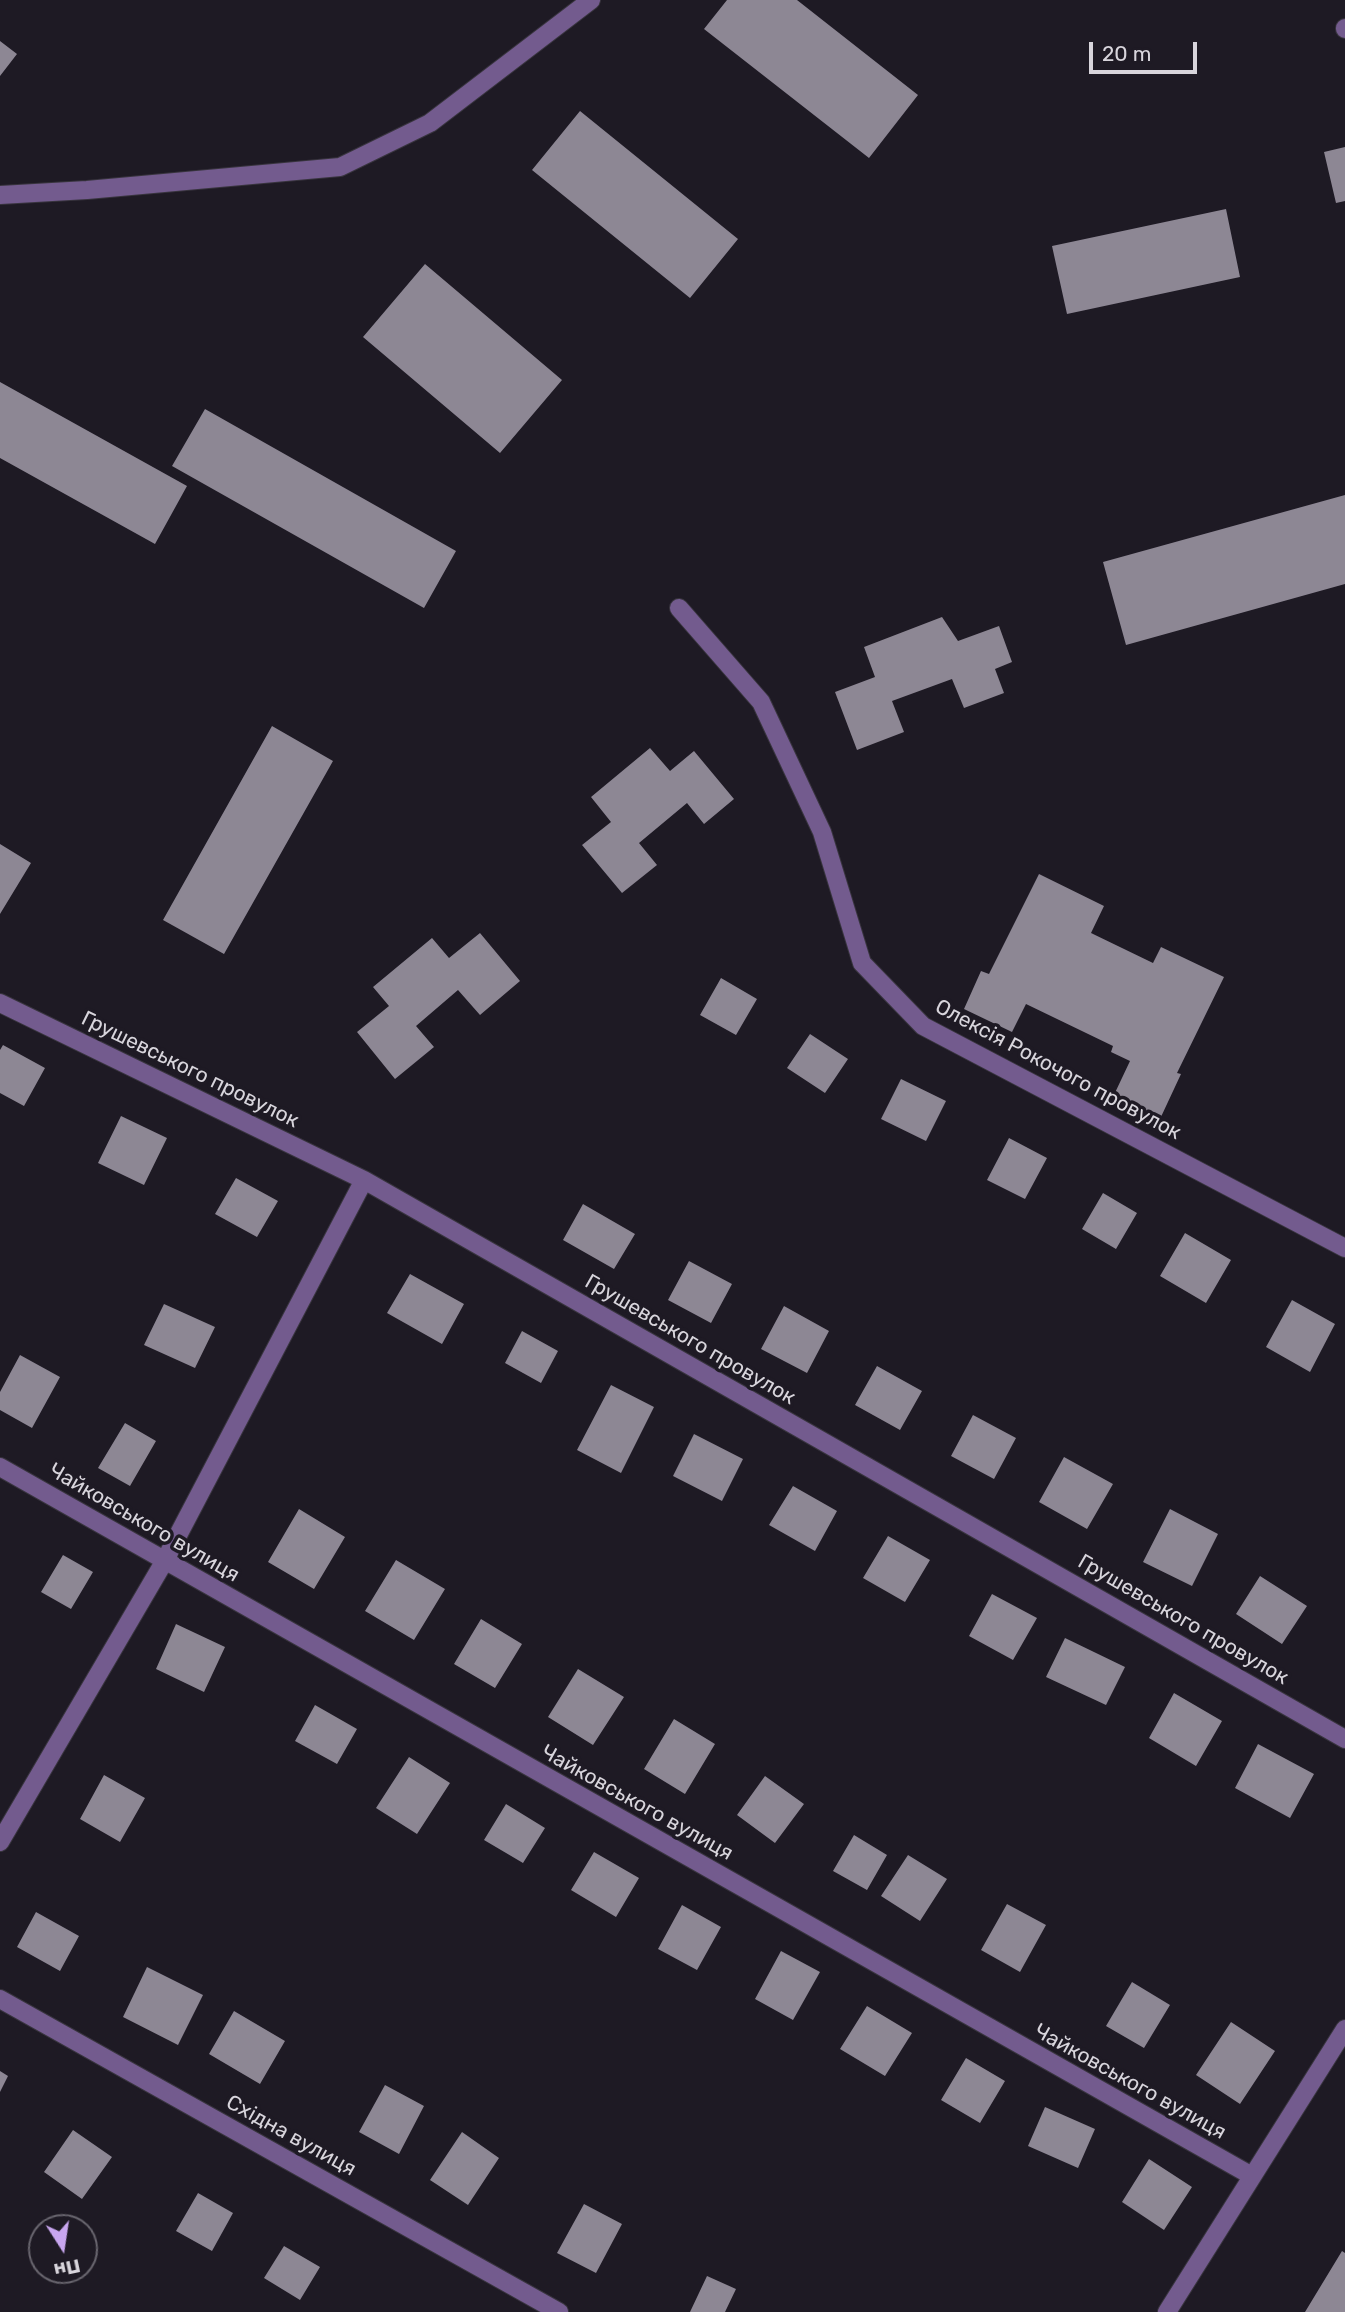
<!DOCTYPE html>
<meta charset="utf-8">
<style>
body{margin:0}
#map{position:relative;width:1345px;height:2312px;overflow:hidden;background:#1e1a24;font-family:Rubik,sans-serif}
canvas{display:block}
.north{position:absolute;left:28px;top:2214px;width:70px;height:70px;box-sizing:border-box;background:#1e1a24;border:2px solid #68656e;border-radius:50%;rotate:168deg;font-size:19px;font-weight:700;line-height:28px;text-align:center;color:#d8d5dc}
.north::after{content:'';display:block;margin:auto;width:24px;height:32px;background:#c8a6ef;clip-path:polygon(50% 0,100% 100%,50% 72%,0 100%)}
.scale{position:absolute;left:1089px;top:42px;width:108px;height:32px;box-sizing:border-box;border:4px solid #d8d5dc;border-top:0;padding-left:9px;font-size:21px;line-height:24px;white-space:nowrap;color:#d8d5dc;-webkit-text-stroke:5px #1e1a24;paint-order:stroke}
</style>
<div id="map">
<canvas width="1345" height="2312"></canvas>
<div class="north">Пн</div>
<div class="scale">20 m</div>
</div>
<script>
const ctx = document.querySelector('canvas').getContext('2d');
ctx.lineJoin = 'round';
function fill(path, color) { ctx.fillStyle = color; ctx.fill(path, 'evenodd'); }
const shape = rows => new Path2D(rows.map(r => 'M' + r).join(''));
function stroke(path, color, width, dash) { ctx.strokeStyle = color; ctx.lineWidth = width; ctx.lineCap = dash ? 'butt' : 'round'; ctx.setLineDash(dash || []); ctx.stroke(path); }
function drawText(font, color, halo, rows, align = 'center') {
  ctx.font = font + ' Rubik,sans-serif'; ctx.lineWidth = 7; ctx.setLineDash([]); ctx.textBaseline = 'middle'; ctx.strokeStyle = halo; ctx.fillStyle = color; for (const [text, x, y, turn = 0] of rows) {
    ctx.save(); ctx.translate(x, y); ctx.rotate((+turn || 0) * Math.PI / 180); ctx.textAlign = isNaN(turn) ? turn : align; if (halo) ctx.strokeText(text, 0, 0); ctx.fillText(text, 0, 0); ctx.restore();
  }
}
fill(shape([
 [727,0,797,0,918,95,869,158,704,29],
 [0,41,17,54,0,76],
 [580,111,738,239,690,298,532,170],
 [1345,147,1345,201,1336,203,1324,152],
 [1226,209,1240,277,1067,314,1052,246],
 [425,264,562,380,500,453,363,337],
 [0,382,187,486,155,544,0,458],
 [205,409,456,551,424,608,172,466],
 [1345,495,1345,584,1126,645,1103,562],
 [942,617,958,641,999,626,1012,662,995,669,1004,693,964,708,952,679,892,701,904,732,857,750,835,692,875,677,864,647],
 [272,726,333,761,224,954,163,920],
 [650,748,670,771,694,751,734,799,704,824,687,803,639,843,657,865,622,893,582,845,611,822,591,797],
 [0,844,31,863,0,914],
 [1039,874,1104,906,1091,933,1153,963,1161,947,1224,977,1177,1073,1181,1074,1160,1119,1113,1097,1130,1061,1111,1052,1113,1046,1026,1004,1012,1032,964,1009,981,971,989,974],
 [480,933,520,981,480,1015,458,990,416,1026,434,1047,395,1079,357,1032,389,1006,373,987,432,938,449,958],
 [721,978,757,999,736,1035,700,1015],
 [810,1034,848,1059,825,1093,787,1068],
 [3,1045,45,1068,24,1106,0,1093,0,1050],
 [901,1079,946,1101,926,1141,881,1119],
 [121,1116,167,1138,144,1185,98,1163],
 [1009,1138,1047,1158,1025,1199,987,1180],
 [236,1178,278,1201,257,1237,215,1214],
 [1103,1193,1137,1213,1116,1249,1082,1229],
 [583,1204,635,1234,614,1269,563,1240],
 [1185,1233,1231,1260,1206,1303,1160,1276],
 [689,1261,732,1284,711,1323,668,1300],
 [410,1274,464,1304,442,1344,387,1313],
 [1292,1300,1335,1324,1310,1372,1266,1347],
 [164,1304,215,1327,195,1368,144,1345],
 [784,1306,829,1331,807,1373,761,1349],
 [522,1331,558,1351,541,1383,505,1363],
 [20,1355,60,1377,32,1428,0,1410,0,1392],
 [877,1366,922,1391,900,1430,855,1405],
 [611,1385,654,1407,621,1473,577,1450],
 [973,1415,1016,1438,994,1479,951,1456],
 [125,1423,156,1441,130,1486,98,1468],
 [694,1434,743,1459,722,1501,673,1476],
 [1064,1457,1113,1484,1087,1529,1039,1502],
 [793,1486,837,1511,815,1551,769,1525],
 [299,1509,345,1537,314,1589,268,1562],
 [1170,1509,1218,1534,1192,1586,1143,1562],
 [888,1536,930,1560,905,1602,863,1578],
 [63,1555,93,1572,71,1609,41,1592],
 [396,1560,445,1589,414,1640,365,1611],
 [1260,1576,1307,1606,1282,1644,1236,1614],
 [992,1594,1037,1618,1013,1660,969,1636],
 [481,1619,522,1644,495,1688,454,1664],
 [176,1624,225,1647,204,1692,156,1669],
 [1065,1638,1125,1667,1106,1705,1046,1677],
 [578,1669,624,1697,593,1745,548,1717],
 [1174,1693,1222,1721,1196,1766,1149,1738],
 [315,1705,357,1729,337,1764,295,1741],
 [674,1719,715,1744,685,1794,644,1769],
 [1258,1744,1314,1774,1290,1818,1235,1788],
 [409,1757,450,1783,417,1834,376,1808],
 [104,1775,145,1798,120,1842,80,1819],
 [765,1776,804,1804,775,1843,737,1815],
 [506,1804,545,1828,523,1863,484,1840],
 [854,1835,887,1855,867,1890,833,1871],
 [594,1852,639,1878,616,1917,571,1890],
 [908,1855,947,1879,920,1921,881,1896],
 [1007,1904,1046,1925,1020,1972,981,1950],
 [682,1905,721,1927,697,1970,658,1949],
 [36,1912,79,1936,60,1971,17,1947],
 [781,1951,820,1972,793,2020,755,1999],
 [147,1967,203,1995,178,2045,123,2017],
 [1132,1982,1170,2005,1144,2048,1106,2026],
 [867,2006,912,2033,885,2076,840,2049],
 [234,2011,285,2041,260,2084,209,2054],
 [1231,2022,1275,2051,1240,2104,1196,2075],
 [966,2058,1005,2081,980,2123,941,2100],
 [0,2071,8,2076,0,2092],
 [385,2085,424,2106,399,2154,359,2132],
 [1045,2107,1095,2129,1078,2168,1028,2146],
 [73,2130,112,2157,82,2199,44,2172],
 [462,2132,499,2158,468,2205,430,2180],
 [1149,2159,1192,2187,1164,2230,1122,2202],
 [198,2193,233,2213,212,2251,176,2231],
 [584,2204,622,2224,596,2273,557,2253],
 [284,2246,320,2267,300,2300,264,2278],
 [1342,2251,1345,2253,1345,2312,1305,2312],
 [707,2276,736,2289,725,2312,690,2312]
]), '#8d8794');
const minor = shape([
 [1345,28,1345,29],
 [0,195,87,190,340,167,430,123,591,0],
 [679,608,761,702,822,832,862,963,923,1026,1345,1248],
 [0,1003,364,1180,1345,1739],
 [0,1467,1252,2176],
 [0,1842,164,1562,364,1180],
 [0,1999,559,2312],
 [1167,2312,1345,2029]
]);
stroke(minor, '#38343e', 20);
stroke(minor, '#735b8e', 18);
drawText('21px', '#d8d5dc', '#1e1a24', [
 ["Грушевського провулок",190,1070,26],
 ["Олексія Рокочого провулок",1058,1070,28],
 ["Грушевського провулок",690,1340,30],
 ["Чайковського вулиця",144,1523,30],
 ["Грушевського провулок",1183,1620,30],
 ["Чайковського вулиця",637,1803,29],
 ["Чайковського вулиця",1130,2082,29],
 ["Східна вулиця",291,2136,29]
]);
</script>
